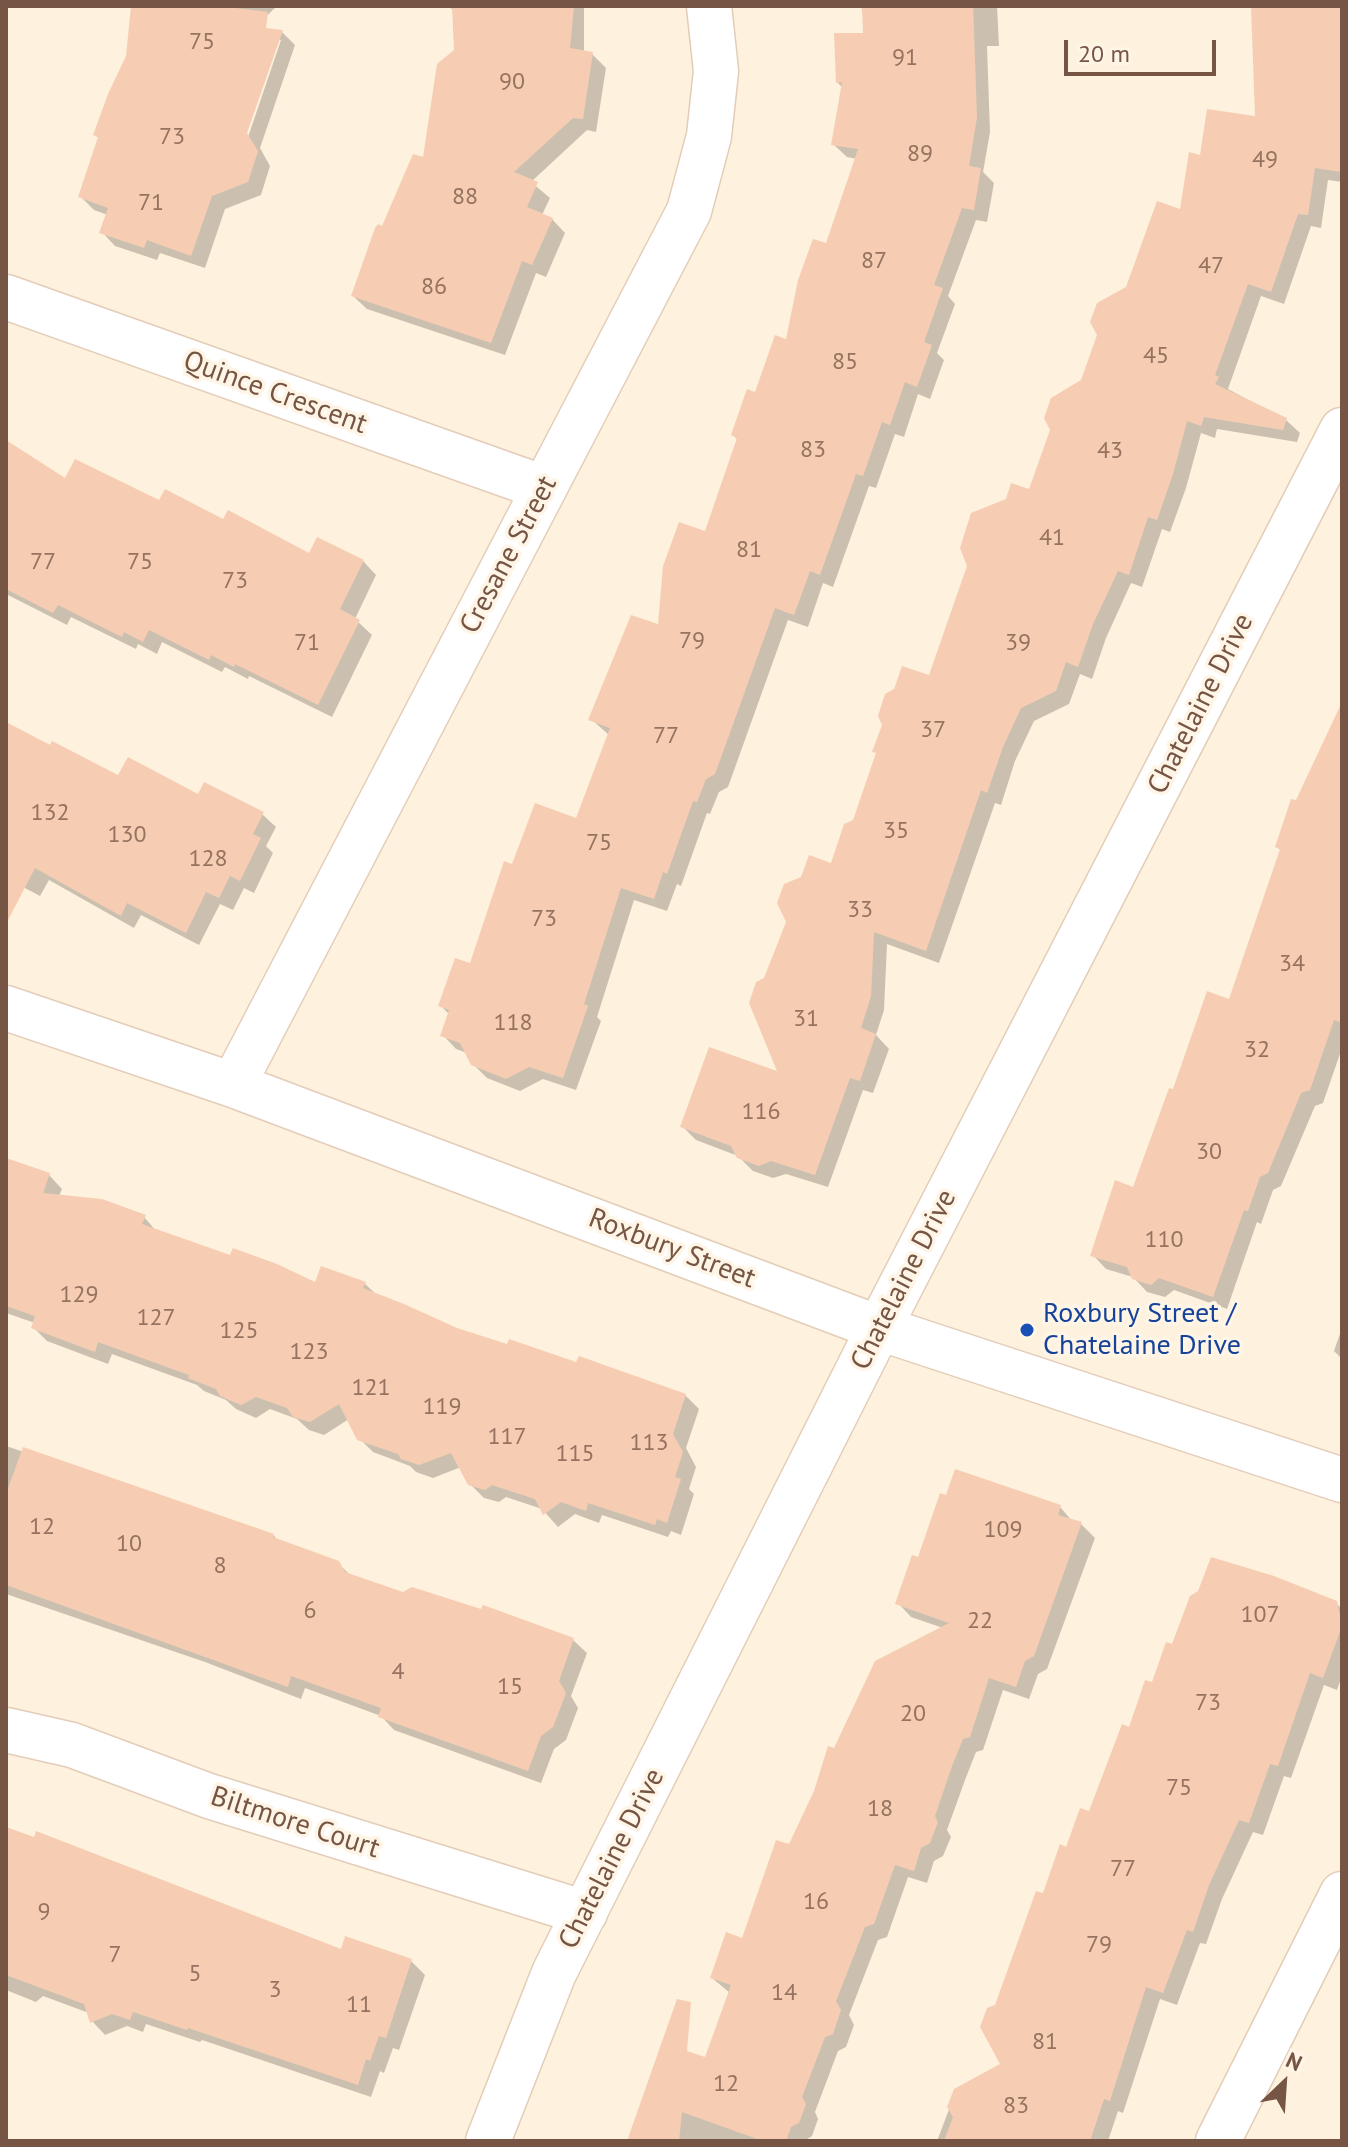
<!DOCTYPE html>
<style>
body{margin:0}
#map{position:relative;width:1348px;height:2147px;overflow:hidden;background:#fef1dd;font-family:"PT Sans",sans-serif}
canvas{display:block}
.frame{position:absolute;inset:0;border:8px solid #765544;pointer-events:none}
.north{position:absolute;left:1244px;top:2043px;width:80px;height:80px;-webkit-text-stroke:6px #fff5e6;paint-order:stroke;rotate:25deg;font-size:22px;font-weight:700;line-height:32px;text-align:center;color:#765544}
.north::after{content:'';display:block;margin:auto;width:28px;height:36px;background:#765544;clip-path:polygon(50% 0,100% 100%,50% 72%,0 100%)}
.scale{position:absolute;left:1064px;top:40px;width:152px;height:36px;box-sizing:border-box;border:4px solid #765544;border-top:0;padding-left:10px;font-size:24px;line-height:28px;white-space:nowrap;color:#765544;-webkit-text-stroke:6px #fff5e6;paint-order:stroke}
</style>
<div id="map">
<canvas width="1348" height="2147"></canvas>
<div class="frame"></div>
<div class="north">N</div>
<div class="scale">20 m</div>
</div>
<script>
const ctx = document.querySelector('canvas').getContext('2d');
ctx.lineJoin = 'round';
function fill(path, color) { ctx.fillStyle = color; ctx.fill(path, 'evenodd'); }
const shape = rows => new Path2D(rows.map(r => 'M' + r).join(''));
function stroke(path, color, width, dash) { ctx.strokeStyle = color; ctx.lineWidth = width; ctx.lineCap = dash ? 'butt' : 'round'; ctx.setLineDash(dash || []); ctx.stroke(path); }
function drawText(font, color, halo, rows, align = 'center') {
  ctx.font = font + ' "PT Sans",sans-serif'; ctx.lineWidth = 7; ctx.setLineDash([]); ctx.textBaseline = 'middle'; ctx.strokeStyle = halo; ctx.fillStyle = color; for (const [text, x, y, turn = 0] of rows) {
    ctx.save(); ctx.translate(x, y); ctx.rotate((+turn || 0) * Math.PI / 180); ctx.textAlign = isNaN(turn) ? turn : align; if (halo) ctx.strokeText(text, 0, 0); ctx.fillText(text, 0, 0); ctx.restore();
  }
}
fill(shape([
 [134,6,277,6,254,28,282,32,295,45,260,148,270,166,261,195,225,209,205,268,160,253,157,260,115,246,102,232,108,215,94,210,81,197,100,139,95,135,128,56],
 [277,40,281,40,246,143,242,142],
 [446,6,584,6,584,53,592,54,606,68,596,132,587,130,531,182,550,198,542,215,552,219,565,233,546,277,536,273,505,355,367,309,353,296,384,228,424,160,456,51,454,10],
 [861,6,997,6,999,46,987,46,990,132,983,172,994,183,987,222,976,220,948,296,955,304,937,353,944,360,930,399,918,394,904,437,895,434,876,488,869,486,833,587,823,583,808,627,788,620,728,787,719,792,710,814,707,813,681,886,677,884,667,911,634,900,597,1017,601,1021,576,1090,543,1079,520,1091,487,1078,473,1064,467,1053,456,1049,443,1035,450,1015,440,1005,471,965,514,867,578,820,609,735,591,719,660,627,706,534,738,440,733,435,788,342,827,245,857,159,847,157,833,144,843,88,837,82,868,35],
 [1252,6,1342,6,1342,182,1328,180,1321,228,1311,226,1284,304,1261,296,1228,389,1286,420,1300,433,1297,442,1217,429,1215,438,1201,433,1186,488,1170,532,1162,529,1142,587,1131,583,1106,638,1092,679,1080,674,1069,704,1034,721,1015,761,1001,805,995,803,939,963,887,944,884,1010,876,1035,889,1049,873,1093,863,1090,828,1187,786,1174,773,1178,753,1171,738,1156,696,1140,682,1126,781,1075,766,979,832,866,1030,491,1128,288,1182,212,1201,157,1257,118],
 [6,443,66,481,160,502,224,522,310,556,363,561,376,575,355,619,372,635,332,717,249,676,248,679,225,667,222,672,162,642,157,654,138,644,136,649,71,617,67,625,6,594],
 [1342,707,1342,1048,1323,1103,1315,1106,1281,1186,1273,1190,1261,1224,1257,1222,1227,1309,1174,1290,1165,1297,1147,1292,1133,1277,1106,1269,1093,1255,1135,1190,1174,1091,1230,1001,1282,851,1277,847],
 [6,724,119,778,262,814,276,827,266,846,273,853,254,893,244,888,233,910,220,904,199,945,141,915,134,928,49,880,40,896,6,878],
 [6,1160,49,1175,62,1189,59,1196,144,1217,157,1232,317,1284,364,1283,377,1295,456,1330,685,1395,699,1409,686,1448,696,1467,689,1489,694,1494,681,1535,671,1531,668,1537,602,1515,599,1523,575,1514,558,1527,542,1509,506,1497,499,1502,484,1498,470,1484,461,1467,433,1478,416,1472,410,1466,373,1452,359,1438,349,1419,324,1435,309,1430,297,1419,270,1409,256,1418,236,1409,226,1400,204,1391,197,1385,112,1354,108,1364,47,1341,33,1327,35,1323,6,1313],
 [1342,1328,1342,1359,1334,1351],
 [6,1446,273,1535,279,1541,338,1563,351,1576,404,1594,573,1640,587,1653,571,1696,578,1708,566,1740,554,1749,541,1783,394,1730,381,1716,305,1688,301,1699,205,1662,6,1594],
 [1060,1507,1073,1522,1081,1524,1095,1538,1047,1669,1038,1674,1029,1699,1003,1690,983,1750,976,1752,965,1780,947,1830,951,1837,943,1856,934,1861,927,1883,908,1877,887,1937,878,1940,849,2015,854,2025,846,2047,838,2051,815,2112,818,2119,812,2136,804,2141,630,2141,706,2060,730,1993,712,1978,743,1940,835,1751,943,1628,911,1617,898,1603,919,1559],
 [1336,1603,1342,1609,1342,1676,1337,1690,1324,1685,1291,1778,1284,1776,1263,1835,1253,1832,1222,1899,1206,1944,1200,1943,1177,2005,1160,1999,1123,2113,1118,2111,1108,2141,937,2141,956,2091,1003,2065,997,2006,1067,1850,1090,1814,1130,1729,1174,1647],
 [6,1829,343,1951,346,1939,411,1961,425,1975,399,2050,393,2048,384,2073,380,2071,371,2097,202,2040,200,2042,146,2024,143,2032,127,2026,105,2035,92,2021,89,2013,43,1996,36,2002,6,1990]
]), '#0003');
fill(shape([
 [131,6,218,6,268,12,266,28,283,30,247,133,258,151,248,182,212,196,191,256,147,240,144,248,99,233,108,208,78,197,98,137,93,135,108,94,126,56],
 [452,6,574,6,570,48,593,52,583,119,573,118,514,172,538,182,527,207,553,218,532,265,522,261,491,343,351,296,375,228,378,224,382,226,413,154,423,157,437,64,454,50],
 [862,6,973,6,977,117,969,166,981,168,974,210,962,208,934,285,943,288,924,342,932,345,917,387,905,382,890,425,882,422,863,476,856,474,820,575,810,571,794,615,775,608,715,774,706,779,697,802,693,801,667,874,663,872,654,899,621,888,584,1004,588,1006,563,1078,529,1067,506,1079,471,1065,460,1043,440,1036,449,1010,438,1006,455,958,470,963,504,861,512,864,535,803,576,818,610,728,588,720,631,615,658,624,663,566,679,522,705,531,737,438,731,435,747,389,755,392,775,335,786,339,798,280,813,239,826,243,858,149,831,145,842,82,836,83,834,33,863,33],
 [1251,6,1342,6,1342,172,1315,168,1308,215,1298,214,1271,292,1248,284,1215,375,1219,377,1215,384,1287,418,1283,430,1204,417,1201,426,1187,421,1173,474,1157,520,1148,517,1129,575,1118,571,1093,624,1078,667,1066,662,1056,691,1021,708,1003,747,987,793,981,790,926,951,874,932,871,996,861,1028,876,1034,860,1081,850,1078,815,1175,771,1161,759,1166,737,1158,731,1146,680,1127,709,1047,777,1071,749,1003,756,982,764,978,786,922,777,903,784,884,801,877,809,855,831,863,844,824,853,820,876,753,872,752,882,725,878,716,885,694,894,689,902,666,929,675,967,566,960,548,971,513,1006,499,1011,483,1029,489,1050,430,1044,418,1051,398,1081,380,1097,335,1090,322,1097,303,1126,287,1157,201,1180,209,1189,152,1200,155,1207,109,1255,116],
 [6,440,65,478,75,459,159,500,165,489,223,519,228,510,309,553,317,537,364,560,340,609,360,620,318,705,235,664,234,667,211,655,209,660,149,630,143,642,124,632,122,637,58,605,53,613,6,589],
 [1342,702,1342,1023,1334,1020,1310,1090,1301,1093,1268,1173,1260,1177,1248,1211,1244,1210,1213,1297,1159,1278,1151,1285,1132,1279,1127,1267,1090,1256,1115,1180,1133,1187,1169,1088,1173,1089,1207,991,1229,999,1280,849,1275,847,1291,799,1296,800],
 [6,722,50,745,52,741,118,775,128,757,198,794,204,782,264,812,253,834,261,838,240,881,230,876,219,898,206,892,186,933,127,903,121,916,35,868,6,924],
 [6,1158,50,1173,43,1193,102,1199,146,1215,142,1224,230,1255,233,1248,277,1264,315,1282,321,1266,366,1282,363,1288,404,1304,457,1328,507,1344,509,1339,576,1362,579,1356,686,1394,673,1434,683,1452,675,1477,681,1479,667,1523,657,1519,655,1525,588,1503,586,1511,561,1502,543,1515,535,1499,492,1485,485,1490,468,1485,451,1453,419,1465,401,1459,398,1454,357,1440,339,1404,310,1422,293,1417,287,1408,256,1397,241,1405,220,1396,216,1389,188,1378,189,1375,98,1342,95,1352,31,1328,35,1316,6,1306],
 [23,1447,274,1534,273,1537,339,1561,345,1572,403,1592,412,1587,481,1609,483,1605,574,1638,559,1681,566,1693,553,1727,541,1736,528,1771,378,1717,381,1708,291,1676,288,1687,6,1585,6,1494],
 [955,1469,1061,1505,1058,1515,1082,1522,1034,1656,1025,1661,1016,1687,989,1678,970,1737,963,1739,952,1766,935,1816,938,1822,930,1843,921,1848,914,1871,895,1865,874,1924,865,1927,836,2001,841,2010,833,2034,825,2037,802,2097,806,2104,799,2123,791,2127,786,2141,763,2141,682,2112,679,2141,627,2141,677,1999,691,2002,687,2051,705,2057,731,1985,710,1978,726,1932,742,1938,776,1840,789,1844,814,1791,828,1746,834,1748,875,1661,949,1623,895,1604,912,1555,918,1557,940,1493,946,1495],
 [1211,1557,1274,1576,1337,1601,1342,1626,1323,1678,1310,1673,1278,1766,1270,1764,1249,1823,1239,1820,1209,1885,1193,1932,1187,1930,1163,1993,1146,1987,1110,2101,1104,2099,1090,2141,944,2141,953,2117,947,2107,954,2089,1000,2064,980,2027,987,2008,995,2005,1036,1891,1043,1893,1060,1844,1066,1847,1080,1808,1089,1811,1122,1724,1129,1727,1145,1680,1152,1682,1166,1642,1172,1644,1190,1596,1198,1591],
 [6,1827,34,1837,36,1831,341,1949,345,1936,412,1959,386,2038,379,2036,370,2061,366,2059,358,2085,188,2028,187,2030,133,2012,130,2020,112,2014,90,2023,84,2004,6,1975]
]), '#f6cdb2');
const street = shape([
 [6,297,544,488],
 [6,1008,233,1085,879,1328,1342,1480],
 [233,1085,689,211,709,136,716,71,709,6],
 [6,1730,72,1745,209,1796,585,1913],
 [488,2141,554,1973,879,1328,1342,430],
 [1218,2141,1342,1894]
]);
stroke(street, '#e3cdb9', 47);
stroke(street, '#fff', 44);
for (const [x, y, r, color] of [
 [1027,1330,8,"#1a4fb4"]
]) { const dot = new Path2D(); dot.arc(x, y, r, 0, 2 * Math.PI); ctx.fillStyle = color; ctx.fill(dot); stroke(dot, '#fff5e6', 3); }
drawText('24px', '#967360', null, [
 ["75",202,42],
 ["91",905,58],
 ["90",512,82],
 ["73",172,137],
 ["89",920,154],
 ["49",1265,160],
 ["88",465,197],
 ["71",151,203],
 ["87",874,261],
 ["47",1211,266],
 ["86",434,287],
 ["45",1156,356],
 ["85",845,362],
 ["83",813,450],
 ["43",1110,451],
 ["41",1052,538],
 ["81",749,550],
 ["77",43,562],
 ["75",140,562],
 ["73",235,581],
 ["79",692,641],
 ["71",307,643],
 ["39",1018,643],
 ["37",933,730],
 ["77",666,736],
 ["132",50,813],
 ["35",896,831],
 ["130",127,835],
 ["75",599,843],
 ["128",208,859],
 ["33",860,910],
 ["73",544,919],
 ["34",1292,964],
 ["31",806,1019],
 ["118",513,1023],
 ["32",1257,1050],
 ["116",761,1112],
 ["30",1209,1152],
 ["110",1164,1240],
 ["129",79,1295],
 ["127",156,1318],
 ["125",239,1331],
 ["123",309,1352],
 ["121",371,1388],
 ["119",442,1407],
 ["117",507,1437],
 ["113",649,1443],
 ["115",575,1454],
 ["12",42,1527],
 ["109",1003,1530],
 ["10",129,1544],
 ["8",220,1566],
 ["6",310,1611],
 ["107",1260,1615],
 ["22",980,1621],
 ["4",398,1672],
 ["15",510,1687],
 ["73",1208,1703],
 ["20",913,1714],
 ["75",1179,1788],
 ["18",880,1809],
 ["77",1123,1869],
 ["16",816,1902],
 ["9",44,1912],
 ["79",1099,1945],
 ["7",115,1955],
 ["5",195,1974],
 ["3",275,1990],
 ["14",784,1993],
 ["11",359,2005],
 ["81",1045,2042],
 ["12",726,2084],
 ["83",1016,2106]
]);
drawText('28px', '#765544', '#fff5e6', [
 ["Quince Crescent",275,393,20],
 ["Cresane Street",509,555,-62],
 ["Chatelaine Drive",1201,704,-63],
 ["Roxbury Street",672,1249,21],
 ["Chatelaine Drive",904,1280,-63],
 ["Biltmore Court",295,1823,18],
 ["Chatelaine Drive",612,1859,-63]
]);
drawText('28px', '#164399', '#fff5e6', [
 ["Roxbury Street /",1043,1314],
 ["Chatelaine Drive",1043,1346]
], 'left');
</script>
